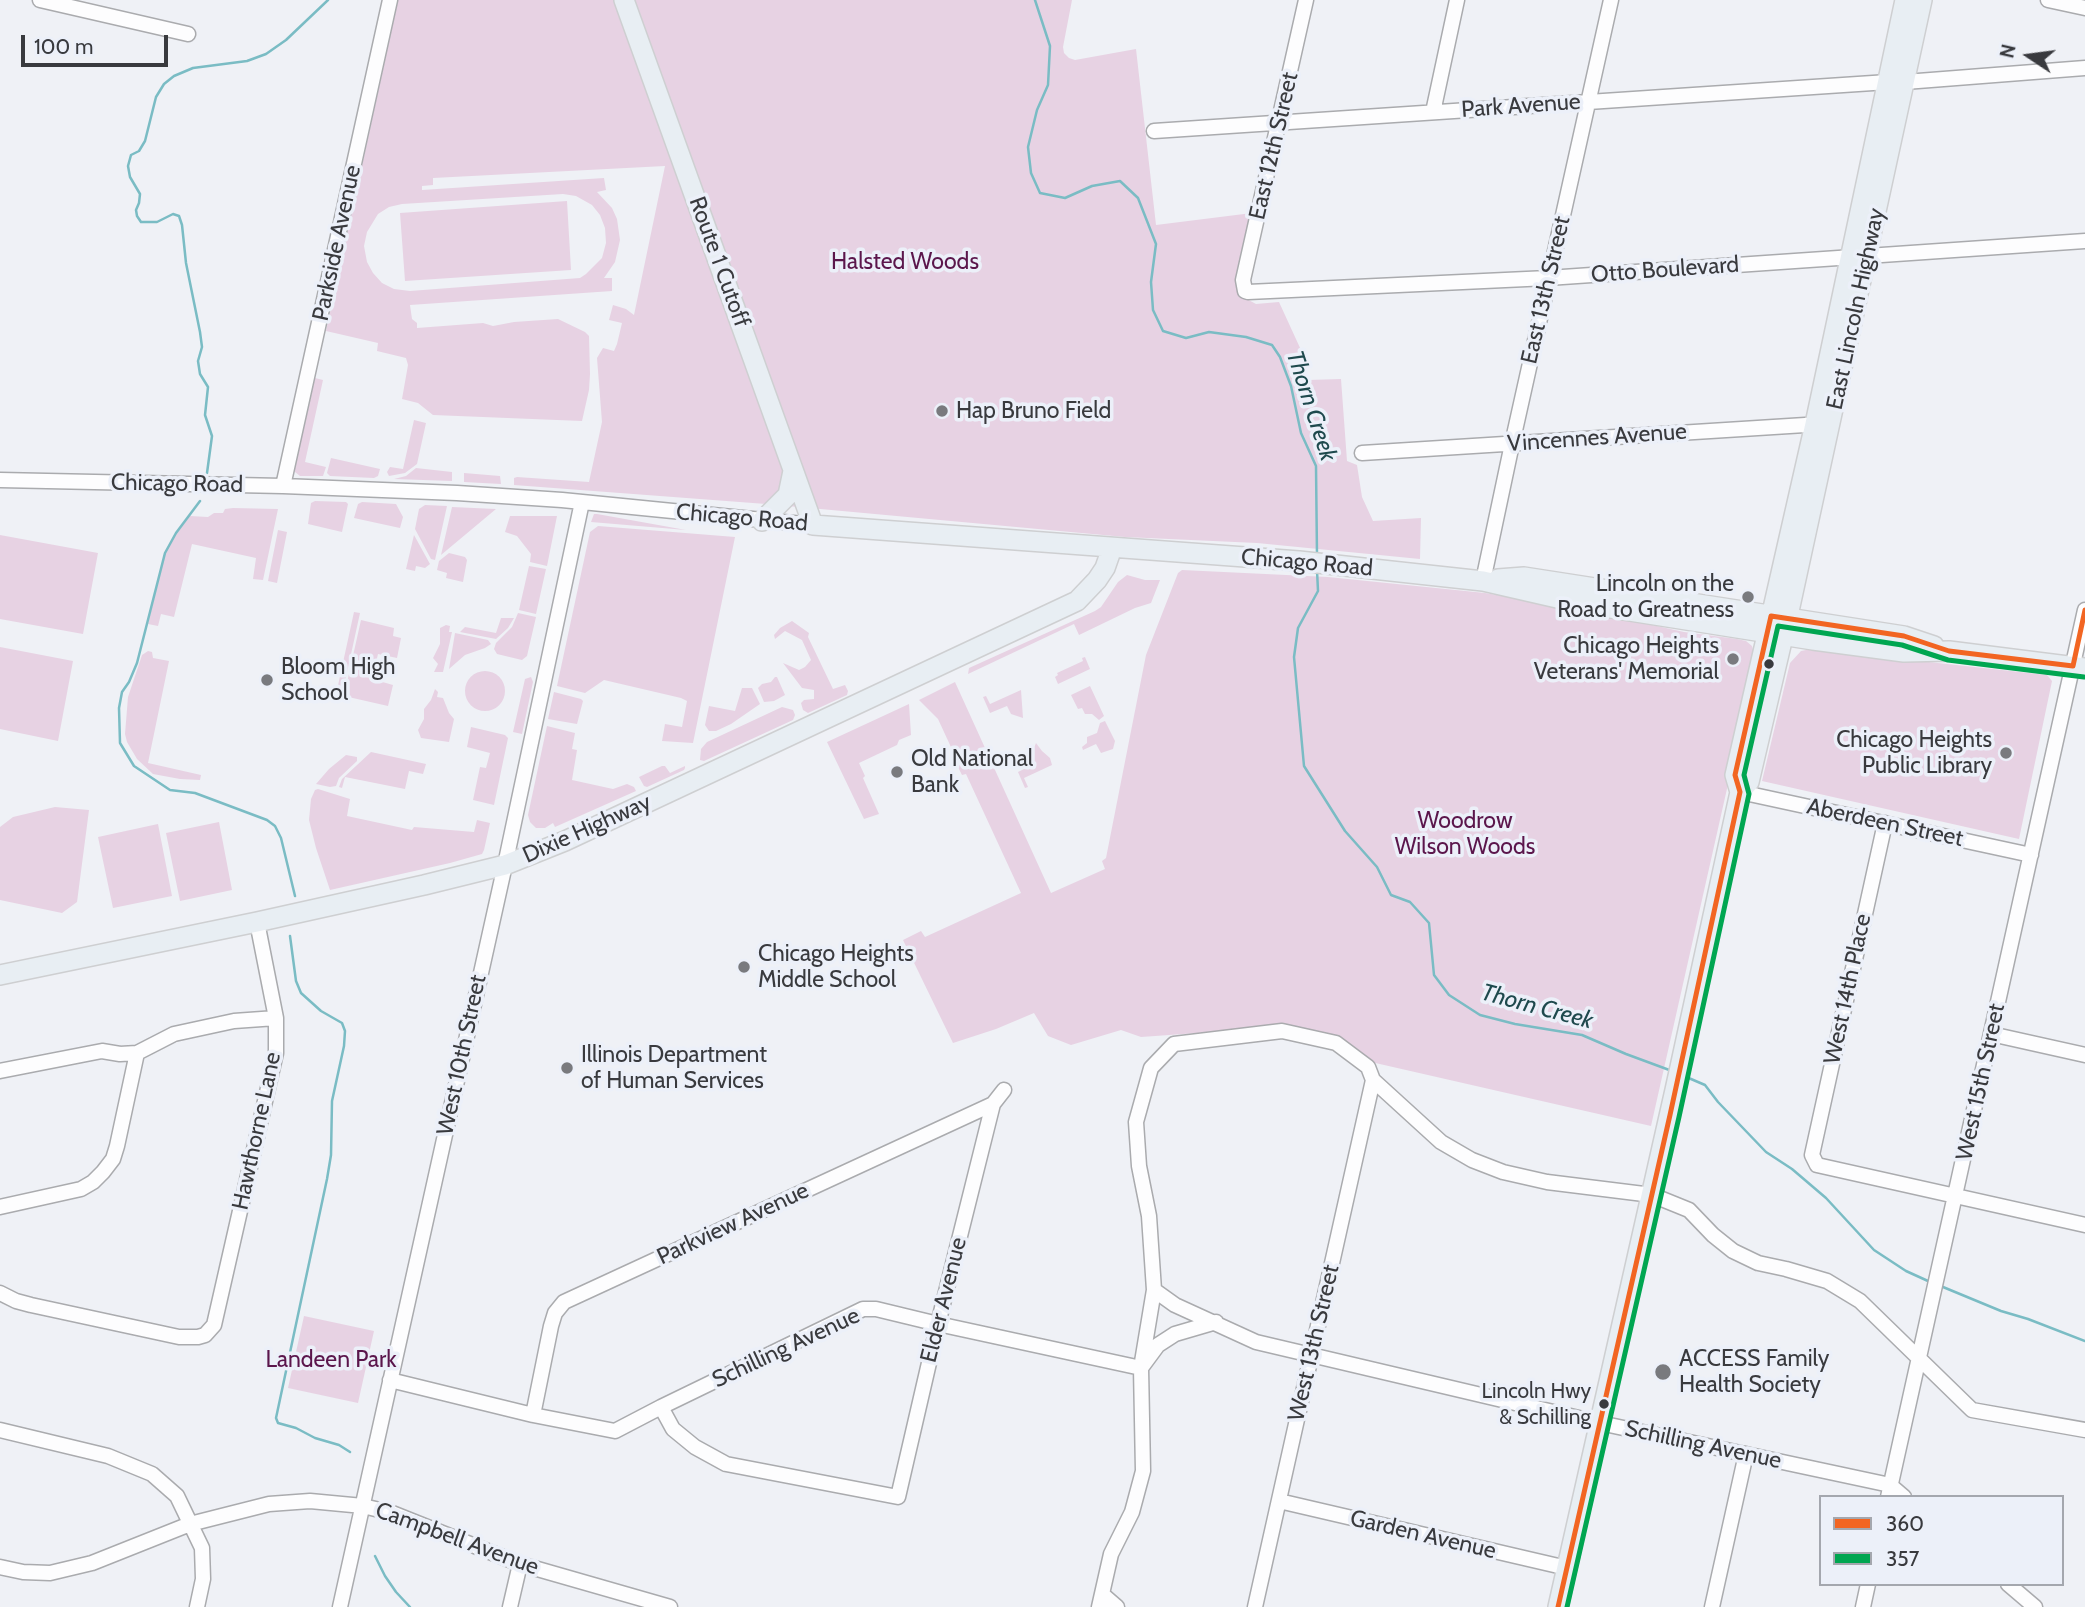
<!DOCTYPE html>
<style>
body{margin:0}
#map{position:relative;width:2085px;height:1607px;overflow:hidden;background:#eff1f6;font-family:Cabin,sans-serif}
canvas{display:block}
.legend{position:absolute;left:1819px;top:1495px;width:245px;height:91px;box-sizing:border-box;background:#ecf0f9;border:2px solid #a4a7ae;margin:0;padding:9px 12px;list-style:none;font-size:21px;color:#393a3e}
.legend li{display:flex;align-items:center;gap:14px;height:35px}
.legend b{width:35px;border:2px solid #a4a7ae}
.north{position:absolute;left:1994px;top:21px;width:70px;height:70px;-webkit-text-stroke:5px #ecf0f9;paint-order:stroke;rotate:283deg;font-size:19px;font-weight:700;line-height:28px;text-align:center;color:#393a3e}
.north::after{content:'';display:block;margin:auto;width:24px;height:32px;background:#393a3e;clip-path:polygon(50% 0,100% 100%,50% 72%,0 100%)}
.scale{position:absolute;left:21px;top:35px;width:147px;height:32px;box-sizing:border-box;border:4px solid #393a3e;border-top:0;padding-left:9px;font-size:21px;line-height:24px;white-space:nowrap;color:#393a3e;-webkit-text-stroke:5px #ecf0f9;paint-order:stroke}
</style>
<div id="map">
<canvas width="2085" height="1607"></canvas>
<ul class="legend">
<li><b style="height:9px;background:#f26522"></b>360</li>
<li><b style="height:9px;background:#00a651"></b>357</li>
</ul>
<div class="north">N</div>
<div class="scale">100 m</div>
</div>
<script>
const ctx = document.querySelector('canvas').getContext('2d');
ctx.lineJoin = 'round';
function fill(path, color) { ctx.fillStyle = color; ctx.fill(path, 'evenodd'); }
const shape = rows => new Path2D(rows.map(r => 'M' + r).join(''));
function stroke(path, color, width, dash) { ctx.strokeStyle = color; ctx.lineWidth = width; ctx.lineCap = dash ? 'butt' : 'round'; ctx.setLineDash(dash || []); ctx.stroke(path); }
function drawText(font, color, halo, rows, align = 'center') {
  ctx.font = font + ' Cabin,sans-serif'; ctx.lineWidth = 7; ctx.setLineDash([]); ctx.textBaseline = 'middle'; ctx.strokeStyle = halo; ctx.fillStyle = color; for (const [text, x, y, turn = 0] of rows) {
    ctx.save(); ctx.translate(x, y); ctx.rotate((+turn || 0) * Math.PI / 180); ctx.textAlign = isNaN(turn) ? turn : align; if (halo) ctx.strokeText(text, 0, 0); ctx.fillText(text, 0, 0); ctx.restore();
  }
}
fill(shape([
 [398,0,1072,0,1063,47,1064,53,1069,58,1075,60,1136,49,1156,225,1252,213,1243,297,1256,304,1279,302,1301,350,1308,380,1341,379,1347,461,1357,465,1362,497,1373,521,1421,518,1420,559,1257,543,1125,537,766,504,514,485,514,478,517,477,589,482,602,422,597,358,603,348,614,351,617,344,622,323,609,320,613,305,626,309,634,315,665,166,433,178,433,185,422,186,422,190,604,178,606,190,597,192,612,208,617,219,620,240,615,262,604,278,612,278,612,291,410,305,412,319,417,323,417,328,483,323,493,326,514,322,558,319,585,332,589,336,590,374,589,390,582,421,433,415,418,403,402,399,408,365,406,358,377,351,378,343,326,331],
 [563,194,576,196,592,205,600,215,605,228,606,243,602,258,586,274,580,278,410,291,394,289,382,283,373,273,367,262,364,246,367,232,378,214,389,207,402,204],
 [567,201,571,270,405,281,400,213],
 [315,378,323,380,305,462,326,467,323,476,300,476,295,472,295,467],
 [414,420,426,423,417,464,405,473,389,476,387,472,390,467,403,469],
 [331,458,380,469,378,476,374,478,330,476,327,473],
 [416,468,452,472,452,481,394,479,406,476],
 [464,473,500,476,501,484,464,482],
 [315,501,346,502,348,504,342,532,308,524,311,503],
 [362,502,396,504,403,517,400,528,354,518,358,504],
 [425,505,447,506,435,560,431,559,415,529,419,509],
 [452,507,496,509,441,555],
 [233,508,278,509,263,580,253,579,256,558,192,544,174,617,161,614,158,626,148,624,165,553,176,534,190,516,208,517,214,513,223,513,225,509],
 [594,514,597,514,686,530,591,522],
 [510,516,557,516,547,566,530,562,531,554,517,536,505,532],
 [598,526,735,537,693,743,662,741,665,724,682,727,687,701,681,698,604,680,585,693,557,686,590,532],
 [278,530,287,532,277,583,268,581],
 [0,535,98,553,83,634,0,619],
 [414,535,430,564,425,568,416,566,415,571,406,569],
 [449,553,465,557,467,560,463,582,446,578,447,573,437,570,439,561],
 [529,566,546,569,536,614,519,610],
 [1182,570,1328,577,1485,593,1589,611,1684,632,1737,639,1746,641,1752,646,1756,660,1651,1126,1371,1062,1268,1028,1141,1037,1121,1030,1071,1045,1048,1036,1034,1013,996,1029,953,1043,903,940,921,931,925,937,1021,893,966,774,962,775,957,765,956,758,938,719,919,700,955,682,1051,893,1105,869,1102,861,1106,858,1146,655,1178,573],
 [1127,575,1145,580,1160,580,1151,603,1135,608,1079,635,1074,624,968,674,969,668,1095,611,1101,607,1118,582],
 [354,612,360,613,343,691,337,690],
 [518,613,536,617,527,656,522,660,497,654,494,649,496,643,512,627],
 [501,618,514,618,508,628,496,639,460,632,465,627,496,633],
 [361,620,394,628,393,636,401,638,397,658,378,654,372,679,393,685,388,706,344,696],
 [792,621,809,633,808,637,833,689,845,685,848,691,847,695,808,713,803,710,801,703,804,700,814,699,814,690,802,688,783,663,799,670,805,667,811,660,802,640,785,631,775,639,774,635,780,628],
 [446,625,450,626,449,632,452,632,443,672,434,672,438,664,433,658,440,644,440,628],
 [455,633,488,640,491,644,485,648,465,655,449,669],
 [0,647,73,661,58,741,0,729],
 [1811,649,2047,675,2052,681,2019,839,1762,781,1790,663,1801,651],
 [148,651,152,652,153,658,169,661,148,763,201,775,200,780,180,779,153,774,137,759,127,742,125,734,128,697,142,655],
 [1085,657,1090,669,1058,684,1055,677,1058,675,1057,673,1083,661,1082,658],
 '465 691a20 20 0 1 1 40 0a20 20 0 1 1-40 0Z',
 [531,677,533,682,522,734,513,732,525,679],
 [775,677,777,677,785,695,774,701,764,702,758,688,762,684,771,682],
 [1090,686,1104,716,1099,720,1092,714,1085,714,1082,708,1078,709,1071,695],
 [742,688,752,688,760,704,731,724,716,731,709,731,705,725,709,706,735,711],
 [435,689,438,692,437,697,443,698,449,713,454,719,449,742,421,738,418,730,424,719,424,709,431,700],
 [1021,690,1023,718,1011,714,1007,706,990,713,983,697,986,696,990,704],
 [554,692,581,699,583,701,577,724,548,719],
 [909,704,911,735,899,740,897,745,859,763,865,776,863,778,879,814,864,819,827,742],
 [782,707,793,710,795,715,793,720,704,761,700,760,701,749,707,742],
 [1105,721,1115,741,1113,749,1101,753,1096,744,1083,750,1082,747,1087,743,1087,737,1097,733,1100,723],
 [547,726,575,733,572,749,577,750,572,780,613,789,627,784,634,787,636,791,555,827,553,823,545,828,536,828,530,822,528,815],
 [471,727,505,735,508,738,494,805,473,800,480,767,486,768,490,753,467,747],
 [1036,743,1042,751,1050,758,1052,765,1024,778,1028,787,1025,788,1018,772,1034,764,1031,755],
 [371,752,426,764,423,774,409,771,405,789,345,777,342,788,339,787,342,779],
 [346,755,357,757,357,761,339,778,336,786,330,787,316,784,329,769],
 [662,766,665,766,670,773,685,766,685,768,684,770,647,787,644,786,639,777],
 [318,789,350,799,347,816,412,830,414,827,474,832,477,820,490,823,484,850,482,854,450,863,330,890,316,848,309,820,311,799,315,790],
 [55,807,89,810,77,902,62,913,0,900,0,827,13,817],
 [219,822,232,890,180,901,166,833],
 [158,824,172,896,113,908,98,837],
 [304,1316,374,1331,358,1403,288,1388]
]), '#e7d2e3');
stroke(shape([
 [1035,0,1050,46,1048,85,1037,110,1028,147,1031,173,1040,193,1065,198,1092,186,1120,181,1138,198,1156,244,1151,282,1153,310,1163,331,1186,338,1209,332,1246,337,1272,345,1280,357,1291,386,1301,433,1316,466,1317,556],
 [207,473,212,436,205,415,208,387,200,374,198,361,202,347,200,332,186,263,182,225,179,216,173,214,157,222,141,222,137,216,136,210,139,203,140,194,130,177,128,166,131,155,139,151,145,141,156,97,164,84,174,76,193,68,247,61,266,54,286,40,328,0],
 [200,501,176,533,165,553,137,663,129,682,122,692,119,708,120,743,134,766,170,790,195,793,267,820,275,826,281,838,295,896],
 [1317,570,1318,591,1298,628,1294,657,1304,766,1345,831,1377,867,1391,895,1410,902,1429,923,1434,975,1449,995,1480,1015,1515,1024,1582,1035,1626,1054,1672,1071],
 [290,936,296,981,301,993,321,1011,342,1023,345,1031,344,1046,332,1101,331,1155,327,1179,276,1418,278,1423,296,1428,315,1438,339,1445,350,1452],
 [1684,1076,1705,1085,1718,1102,1766,1152,1792,1169,1826,1198,1874,1250,1906,1271,1928,1281],
 [1943,1287,2001,1311,2028,1319,2085,1341],
 [375,1556,385,1576,396,1592,410,1607]
]), '#7abcc4', 2.5);
const minor = shape([
 [40,0,188,34],
 [1306,0,1243,280,1245,291,1248,292,1548,278,2085,241],
 [2048,0,2085,8],
 [1905,82,2085,68],
 [1433,112,1457,0],
 [1154,131,1888,82],
 [1362,453,1821,424],
 [0,480,283,486,457,493,562,500,813,525],
 [283,486,390,0],
 [1483,581,1512,444,1611,0],
 [1740,792,2031,855],
 [1885,823,1812,1155,1817,1165,2085,1225],
 [1991,1034,2085,1055],
 [0,1071,102,1051,120,1054,137,1053,174,1034,234,1021,276,1018],
 [0,1207,81,1189,93,1182,103,1172,113,1159,117,1146,137,1053],
 [1154,1290,1175,1305,1256,1342,1600,1423,1890,1485,1904,1497],
 [0,1293,16,1301,31,1305,179,1337,198,1337,205,1335,214,1325,276,1053,276,1018,257,922],
 [390,1380,533,1415,615,1431,661,1407,863,1309,876,1309,938,1324,1141,1368,1158,1345,1175,1334,1216,1322],
 [661,1407,673,1429,695,1447,726,1464,898,1497,938,1324,993,1104],
 [533,1415,551,1326,555,1313,564,1302,993,1104,1004,1090],
 [0,1430,108,1456,152,1474,177,1496,202,1548,203,1579,197,1607],
 [1888,1497,2085,610],
 [1279,1501,1567,1568],
 [0,1567,23,1572,50,1573,92,1563,190,1524,269,1504,310,1501,363,1506,392,1513,520,1564,670,1607],
 [2008,1584,2035,1607],
 [1102,1594,1117,1607],
 [340,1607,505,865,582,502],
 [510,1607,520,1564],
 [1099,1607,1111,1554,1132,1512,1143,1471,1141,1368,1154,1290,1149,1216,1139,1166,1136,1122,1151,1068,1174,1044,1282,1031,1336,1043,1368,1067,1373,1080,1441,1142,1472,1160,1503,1172,1547,1182,1652,1195,1689,1210,1713,1235,1733,1251,1758,1263,1786,1269,1827,1281,1860,1301,1972,1410,2085,1430],
 [1255,1607,1373,1080],
 [1712,1607,1746,1454],
 [1863,1607,1868,1584]
]);
const major = shape([
 [624,0,813,525,1299,561,1483,581,1579,603,1813,640,1904,652,1949,651,2085,668],
 [762,521,788,495,793,471],
 [1498,579,1524,577,1904,636,1934,646],
 [1740,792,1749,782,1789,611,1922,0],
 [0,975,257,922,424,885,505,865,565,841,1077,601,1097,580,1105,568,1112,548],
 [1558,1607,1675,1090,1740,792,1735,775,1815,424,1905,0]
]);
stroke(minor, '#aaabae', 17);
stroke(major, '#cecfd1', 22);
stroke(minor, '#fdfdfe', 14);
stroke(major, '#e8eef3', 19);
stroke(shape([
 [2073,666,2085,610],
 [1558,1607,1670,1115,1740,792,1735,775,1771,616,1904,636,1949,651,2073,666]
]), '#f26522', 5);
stroke(shape([
 [1567,1607,1679,1117,1749,794,1744,775,1778,626,1902,645,1948,660,2084,677]
]), '#00a651', 5);
for (const [x, y, r, color] of [
 [942,411,7,"#797a7e"],
 [1748,597,7,"#797a7e"],
 [1733,659,7,"#797a7e"],
 [1769,664,6,"#393a3e"],
 [267,680,7,"#797a7e"],
 [2006,753,7,"#797a7e"],
 [897,772,7,"#797a7e"],
 [744,967,7,"#797a7e"],
 [567,1068,7,"#797a7e"],
 [1663,1372,9,"#797a7e"],
 [1604,1404,6,"#393a3e"]
]) { const dot = new Path2D(); dot.arc(x, y, r, 0, 2 * Math.PI); ctx.fillStyle = color; ctx.fill(dot); stroke(dot, '#ecf0f9', 2.5); }
drawText('21px', '#393a3e', '#ecf0f9', [
 ["Lincoln Hwy",1591,1392],
 ["& Schilling",1591,1418]
], 'right');
drawText('23px', '#393a3e', '#ecf0f9', [
 ["Park Avenue",1521,106,-4],
 ["East 12th Street",1274,146,-77],
 ["Parkside Avenue",337,243,-78],
 ["Route 1 Cutoff",719,262,70],
 ["Otto Boulevard",1665,270,-4],
 ["East 13th Street",1546,290,-77],
 ["East Lincoln Highway",1856,309,-78],
 ["Vincennes Avenue",1597,438,-4],
 ["Chicago Road",177,484,1],
 ["Chicago Road",742,518,5],
 ["Chicago Road",1307,563,5],
 ["Aberdeen Street",1885,823,12],
 ["Dixie Highway",587,829,-24],
 ["West 14th Place",1848,989,-78],
 ["West 10th Street",462,1055,-78],
 ["West 15th Street",1981,1082,-78],
 ["Hawthorne Lane",257,1131,-78],
 ["Parkview Avenue",733,1224,-25],
 ["Elder Avenue",944,1300,-76],
 ["West 13th Street",1314,1343,-77],
 ["Schilling Avenue",786,1348,-25],
 ["Schilling Avenue",1703,1445,12],
 ["Garden Avenue",1423,1535,13],
 ["Campbell Avenue",457,1539,20]
]);
drawText('23px', '#5b164c', '#ecf0f9', [
 ["Halsted Woods",905,262],
 ["Woodrow",1465,821],
 ["Wilson Woods",1465,847],
 ["Landeen Park",331,1360]
]);
drawText('23px', '#393a3e', '#ecf0f9', [
 ["Hap Bruno Field",956,411],
 ["Lincoln on the",1734,584,"right"],
 ["Road to Greatness",1734,610,"right"],
 ["Chicago Heights",1719,646,"right"],
 ["Veterans' Memorial",1719,672,"right"],
 ["Bloom High",281,667],
 ["School",281,693],
 ["Chicago Heights",1992,740,"right"],
 ["Public Library",1992,766,"right"],
 ["Old National",911,759],
 ["Bank",911,785],
 ["Chicago Heights",758,954],
 ["Middle School",758,980],
 ["Illinois Department",581,1055],
 ["of Human Services",581,1081],
 ["ACCESS Family",1679,1359],
 ["Health Society",1679,1385]
], 'left');
drawText('italic 24px', '#1e494d', '#ecf0f9', [
 ["Thorn Creek",1311,406,72],
 ["Thorn Creek",1537,1007,15]
]);
</script>
